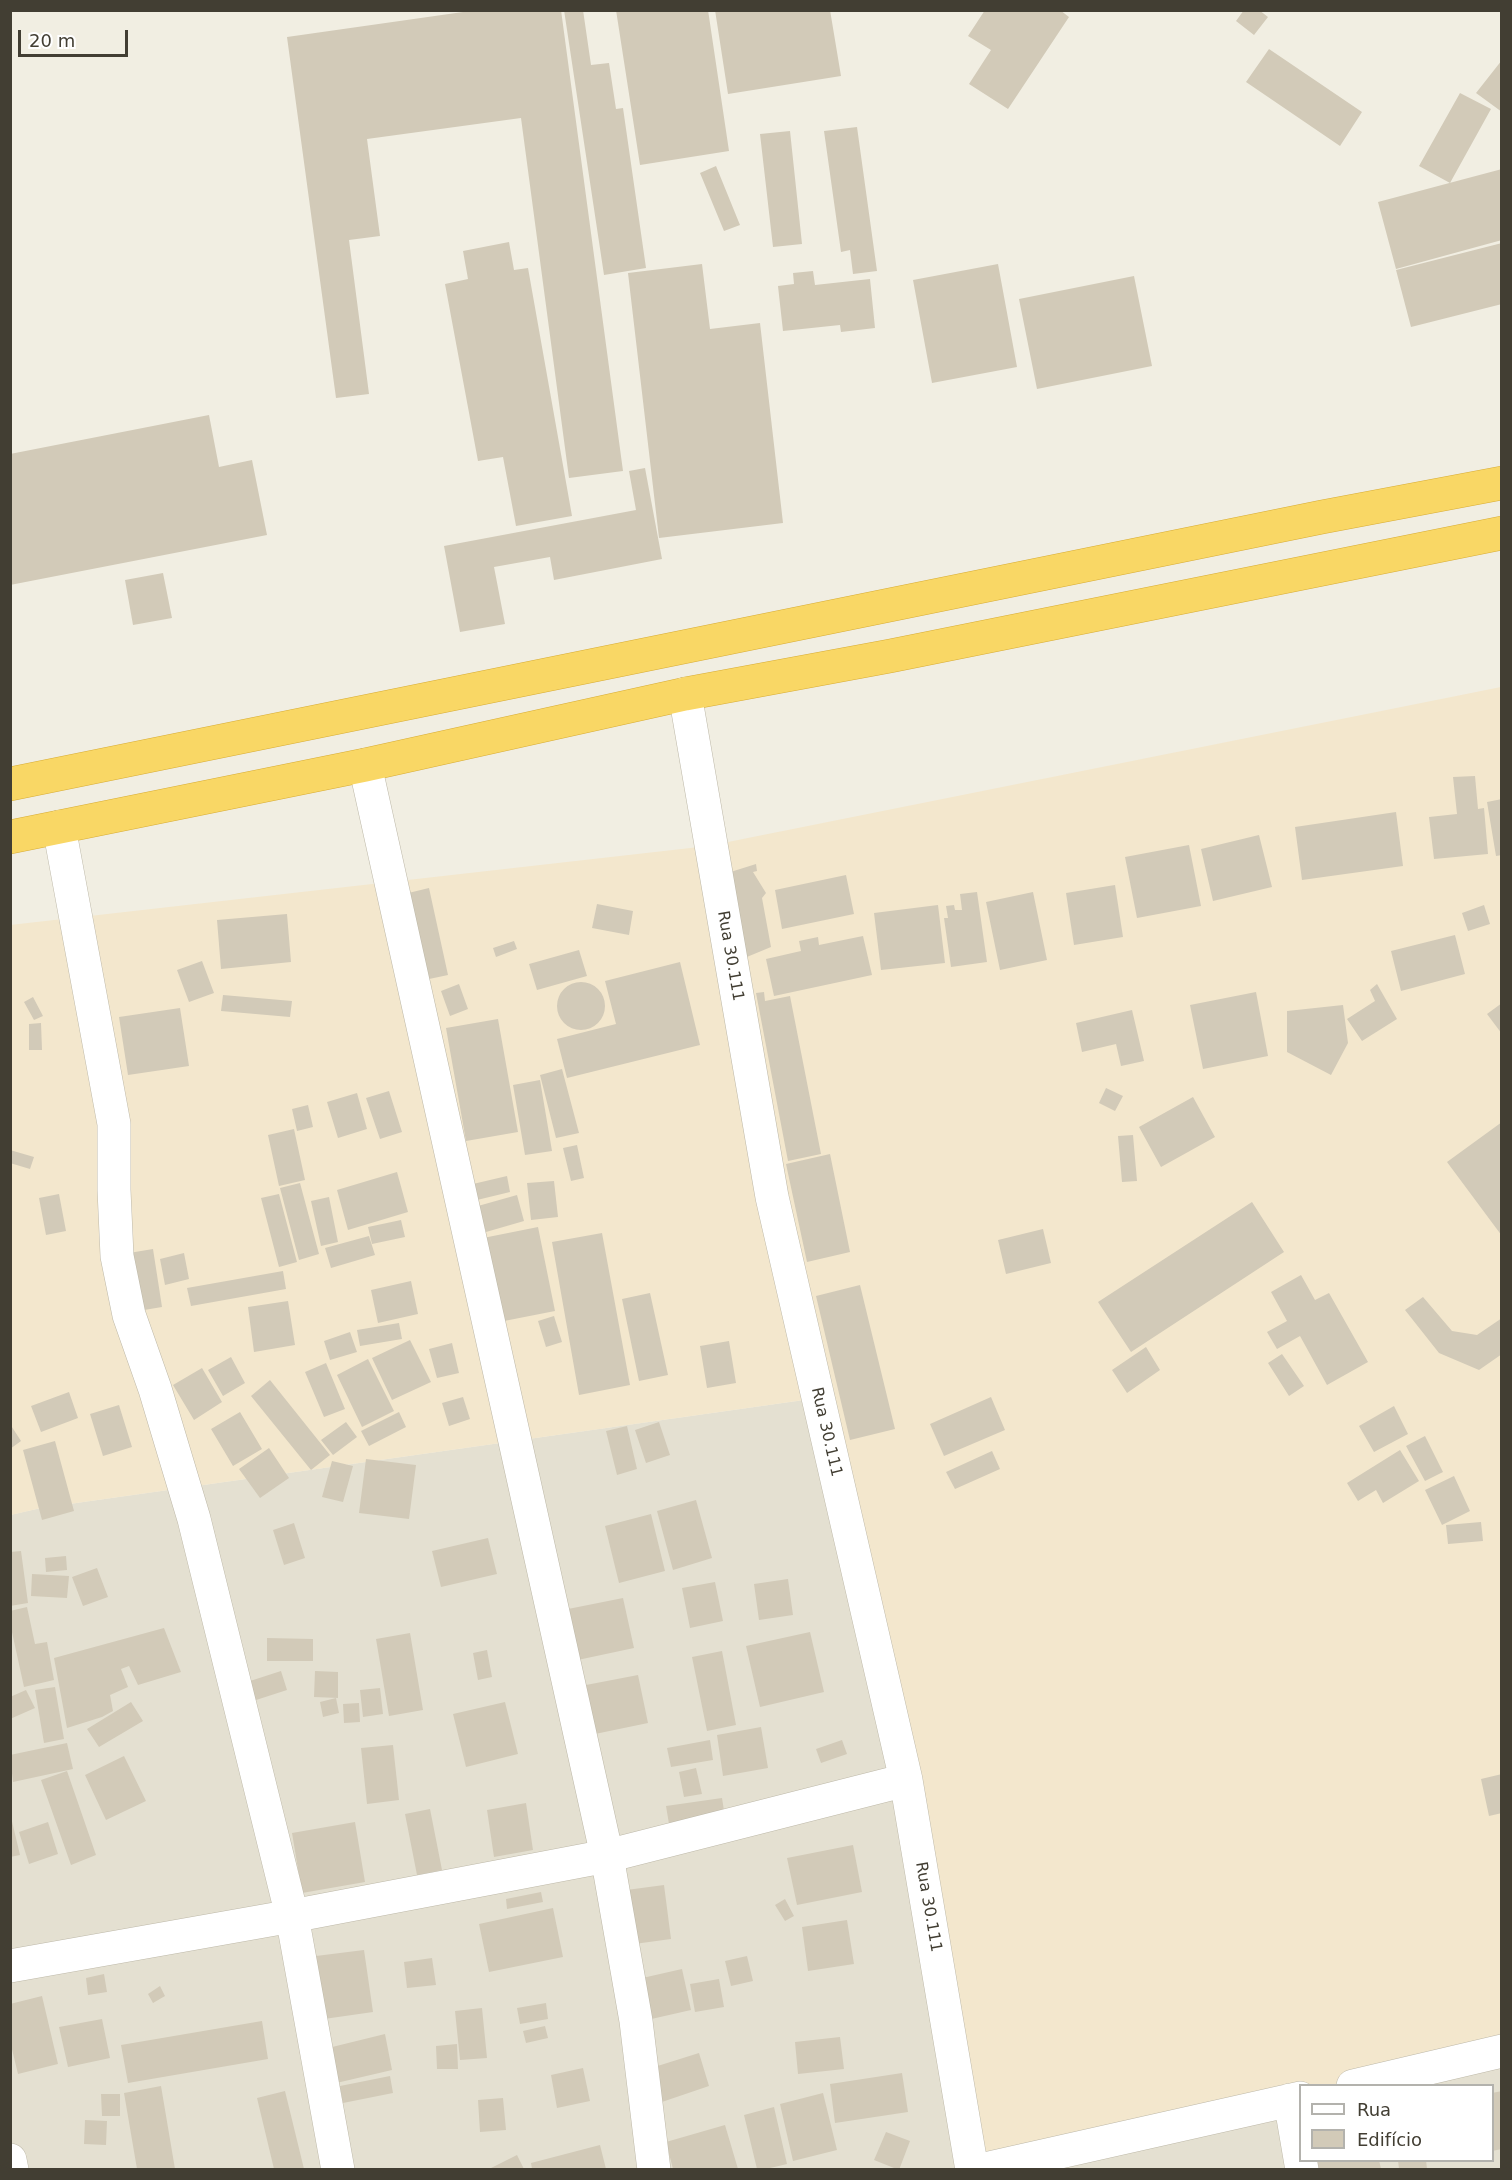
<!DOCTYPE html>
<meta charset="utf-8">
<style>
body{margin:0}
#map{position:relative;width:1512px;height:2180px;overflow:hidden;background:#f1eee2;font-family:"DejaVu Sans",sans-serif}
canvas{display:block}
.frame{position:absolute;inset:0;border:12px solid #423e33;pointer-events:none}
.legend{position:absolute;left:1299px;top:2084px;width:195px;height:78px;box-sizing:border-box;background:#fff;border:2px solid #b3b2ad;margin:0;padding:8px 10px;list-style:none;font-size:18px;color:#423e33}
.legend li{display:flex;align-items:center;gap:12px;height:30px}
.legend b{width:30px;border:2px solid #b3b2ad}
.scale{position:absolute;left:18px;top:30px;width:110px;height:27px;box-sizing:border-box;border:3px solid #423e33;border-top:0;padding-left:8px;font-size:18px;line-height:21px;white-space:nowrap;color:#423e33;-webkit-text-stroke:4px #fff;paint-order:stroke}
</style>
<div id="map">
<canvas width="1512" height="2180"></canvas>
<div class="frame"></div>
<ul class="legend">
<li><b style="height:8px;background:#fff"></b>Rua</li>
<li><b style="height:16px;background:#d2cab8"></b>Edifício</li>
</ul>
<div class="scale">20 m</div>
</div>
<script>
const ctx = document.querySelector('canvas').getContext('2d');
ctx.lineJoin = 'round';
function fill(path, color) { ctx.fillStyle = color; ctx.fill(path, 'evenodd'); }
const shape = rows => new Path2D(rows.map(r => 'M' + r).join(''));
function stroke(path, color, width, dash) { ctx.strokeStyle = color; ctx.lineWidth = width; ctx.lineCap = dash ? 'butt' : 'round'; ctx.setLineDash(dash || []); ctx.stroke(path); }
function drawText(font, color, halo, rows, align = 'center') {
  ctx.font = font + ' "DejaVu Sans",sans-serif'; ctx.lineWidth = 4.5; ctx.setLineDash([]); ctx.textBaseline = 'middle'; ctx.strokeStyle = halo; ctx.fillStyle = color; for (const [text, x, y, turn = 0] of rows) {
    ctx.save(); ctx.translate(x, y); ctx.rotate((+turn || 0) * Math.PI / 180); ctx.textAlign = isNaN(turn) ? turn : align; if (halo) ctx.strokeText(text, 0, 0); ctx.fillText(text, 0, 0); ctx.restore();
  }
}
fill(shape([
 [818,1398,1300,2097,1300,2160,1492,2160,1492,2086,1353,2085,1501,2054,1501,2169,11,2169,10,1515,41,1508]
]), '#e4e0d1');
fill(shape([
 [1501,687,1501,2054,1353,2085,1300,2086,972,2168,818,1398,41,1508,11,1515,10,925,708,846]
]), '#f3e7cd');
fill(shape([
 [477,10,561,10,623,471,569,478,521,118,367,139,380,236,349,240,369,394,336,398,287,37],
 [564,10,583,10,591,65,609,63,616,109,623,108,646,268,604,275],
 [616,10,708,10,729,151,640,165],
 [715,10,830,10,841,76,728,94],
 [985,10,1060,10,1069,17,1008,109,969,84,991,50,968,36],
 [1244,10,1259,10,1268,17,1254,35,1236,21],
 [1269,49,1362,112,1340,146,1246,82],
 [1502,60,1502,112,1476,93],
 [1460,93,1491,109,1450,183,1419,166],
 [857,127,877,271,853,274,850,250,841,252,824,131],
 [790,131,802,244,773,247,760,134],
 [716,166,740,225,724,231,700,173],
 [1502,169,1502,240,1396,269,1378,202],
 [509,242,514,270,528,268,572,516,516,526,503,457,478,461,445,284,468,279,463,251],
 [1502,243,1502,304,1411,327,1396,270],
 [702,264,710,329,760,323,783,523,659,538,628,273],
 [998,264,1017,367,932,383,913,280],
 [813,271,815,285,870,279,875,328,841,332,840,325,783,331,778,286,794,284,793,273],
 [1134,276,1152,366,1037,389,1019,299],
 [209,415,219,467,252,460,267,535,10,585,10,454],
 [645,468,662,559,554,580,550,557,494,567,505,624,460,632,444,546,636,510,629,471],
 [163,573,172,618,133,625,125,580],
 [1475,776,1478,809,1484,808,1488,854,1434,859,1429,817,1457,814,1453,777],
 [1502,799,1502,855,1496,856,1487,802],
 [1396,812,1403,866,1302,880,1295,827],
 [1259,835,1272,887,1213,901,1201,849],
 [1189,845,1201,906,1137,918,1125,857],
 [756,864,757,871,753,872,766,893,762,898,771,947,742,959,721,875],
 [846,875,854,914,782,929,775,890],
 [1115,885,1123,937,1074,945,1066,893],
 [429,888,448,975,415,982,396,896],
 [977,892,987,962,951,967,944,918,948,918,946,906,954,905,955,910,962,910,960,894],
 [1033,892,1047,960,1000,970,986,902],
 [597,904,633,911,629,935,592,928],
 [938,905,945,963,881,970,874,913],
 [1484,905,1490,924,1468,931,1462,913],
 [287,914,291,962,221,969,217,920],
 [1455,935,1465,974,1401,991,1391,951],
 [863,936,872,975,774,996,766,959,801,951,799,941,818,937,819,945],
 [514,941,517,949,496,957,493,948],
 [579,950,587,976,537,990,529,964],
 [202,961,214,993,189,1002,177,970],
 [680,962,700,1045,567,1078,557,1039,616,1024,605,981],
 '557 1006a24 24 0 1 1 48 0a24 24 0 1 1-48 0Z',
 [459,984,468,1009,450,1016,441,991],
 [1377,984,1397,1019,1362,1041,1347,1019,1375,1001,1370,990],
 [764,992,765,1001,790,996,821,1154,788,1161,756,993],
 [1256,992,1268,1056,1203,1069,1190,1005],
 [223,995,292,1001,290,1017,221,1011],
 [33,997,43,1016,34,1020,24,1002],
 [1502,1003,1502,1034,1487,1014],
 [1343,1005,1348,1043,1331,1075,1287,1052,1287,1011],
 [180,1008,189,1066,128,1075,119,1017],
 [1132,1010,1144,1061,1121,1066,1116,1044,1082,1052,1076,1023],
 [498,1019,518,1132,466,1141,446,1028],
 [41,1023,42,1050,29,1050,29,1024],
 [562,1069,579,1133,556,1138,540,1075],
 [540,1080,552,1151,525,1155,513,1085],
 [1106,1088,1123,1096,1115,1111,1099,1103],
 [389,1091,402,1132,380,1139,366,1098],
 [357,1093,367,1129,338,1138,327,1102],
 [1193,1097,1215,1137,1161,1167,1139,1127],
 [308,1105,313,1127,297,1131,292,1109],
 [1502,1122,1502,1236,1447,1162],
 [294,1129,305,1180,279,1186,268,1135],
 [1133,1135,1137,1181,1122,1182,1118,1136],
 [577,1145,584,1178,571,1181,563,1148],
 [10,1150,34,1157,30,1169,10,1163],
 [830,1154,850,1252,807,1262,786,1164],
 [397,1172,408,1212,348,1230,337,1190],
 [507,1176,510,1192,477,1200,473,1184],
 [554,1181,558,1217,531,1220,527,1183],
 [300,1183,319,1254,299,1260,280,1188],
 [59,1194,66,1231,46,1235,39,1198],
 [279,1194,297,1262,279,1267,261,1198],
 [517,1195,524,1221,486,1232,478,1206],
 [329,1197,338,1242,321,1246,311,1201],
 [1252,1202,1284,1252,1131,1352,1098,1302],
 [401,1220,405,1237,372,1244,368,1227],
 [538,1227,555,1311,499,1322,483,1238],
 [1043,1229,1051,1263,1006,1274,998,1240],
 [602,1233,630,1385,579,1395,552,1242],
 [369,1236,375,1255,331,1268,325,1248],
 [153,1249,162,1307,138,1311,129,1253],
 [184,1253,189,1279,165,1285,160,1259],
 [283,1271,286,1289,191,1306,187,1288],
 [1301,1275,1315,1300,1329,1293,1368,1362,1327,1385,1300,1336,1277,1349,1267,1332,1287,1321,1271,1292],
 [411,1281,418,1314,378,1323,371,1290],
 [860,1285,895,1429,850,1440,816,1296],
 [650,1293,668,1375,639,1381,622,1299],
 [1423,1297,1452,1331,1477,1335,1502,1318,1502,1354,1479,1370,1439,1353,1405,1310],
 [288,1301,295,1345,254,1352,248,1307],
 [554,1316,562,1342,546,1347,538,1321],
 [399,1323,402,1339,360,1346,357,1330],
 [350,1332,357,1352,330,1360,324,1341],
 [410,1340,431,1382,392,1400,372,1358],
 [729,1341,736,1383,707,1388,700,1346],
 [452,1343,459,1373,437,1378,429,1349],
 [1146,1347,1160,1370,1127,1393,1112,1370],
 [1282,1354,1304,1386,1289,1396,1268,1363],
 [231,1357,245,1383,223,1396,208,1370],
 [368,1359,394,1411,362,1427,337,1375],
 [326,1363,345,1409,324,1417,305,1372],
 [202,1368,222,1402,194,1420,173,1385],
 [270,1380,330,1455,311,1470,251,1396],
 [69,1392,78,1418,41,1432,31,1406],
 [463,1397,470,1419,449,1426,442,1403],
 [991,1397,1005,1430,944,1456,930,1424],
 [119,1405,132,1447,103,1456,90,1414],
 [1394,1406,1408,1434,1374,1452,1359,1426],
 [240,1412,262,1449,233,1466,211,1429],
 [399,1412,406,1427,369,1446,361,1431],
 [346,1422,357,1437,333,1455,321,1440],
 [659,1422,670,1455,646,1463,635,1430],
 [10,1424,21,1441,10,1449],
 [627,1426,637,1469,617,1475,606,1431],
 [1425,1436,1443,1472,1425,1481,1406,1446],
 [55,1441,74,1511,42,1520,23,1450],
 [269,1448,289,1478,260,1498,239,1469],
 [1400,1450,1419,1481,1383,1503,1376,1490,1358,1501,1347,1483],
 [992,1451,1000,1469,955,1489,946,1472],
 [366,1459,416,1465,409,1519,359,1513],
 [332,1461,353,1466,343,1502,322,1497],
 [1454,1476,1470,1511,1442,1525,1425,1490],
 [696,1500,712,1558,673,1570,657,1511],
 [651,1514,665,1571,619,1583,605,1526],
 [1481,1522,1483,1541,1448,1544,1446,1525],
 [294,1523,305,1558,284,1565,273,1530],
 [488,1538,497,1574,441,1587,432,1551],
 [21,1551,28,1603,10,1606,10,1552],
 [66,1556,67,1570,46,1572,45,1558],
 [97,1568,108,1597,83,1606,72,1577],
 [32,1574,69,1576,67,1598,31,1596],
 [788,1579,793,1615,759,1620,754,1584],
 [715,1582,723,1621,690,1628,682,1588],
 [623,1598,634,1648,573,1661,563,1610],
 [27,1607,35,1644,47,1642,54,1680,24,1687,10,1623,10,1611],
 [164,1628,181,1672,138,1685,129,1666,121,1669,128,1687,110,1695,113,1711,102,1717,67,1728,54,1658],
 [810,1632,824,1692,760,1707,746,1646],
 [410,1633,423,1710,389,1716,376,1639],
 [267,1638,313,1639,313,1661,267,1661],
 [487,1650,492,1677,478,1680,473,1653],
 [722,1651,736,1725,707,1731,692,1657],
 [281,1671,287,1690,253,1701,247,1682],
 [315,1671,338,1672,338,1698,314,1697],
 [638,1675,648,1723,595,1734,586,1685],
 [55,1687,64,1739,44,1743,35,1690],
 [380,1688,383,1714,363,1717,360,1690],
 [26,1690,35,1708,10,1719,10,1697],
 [336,1698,339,1713,323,1717,320,1702],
 [131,1702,143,1721,99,1747,87,1729],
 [505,1702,518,1754,466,1767,453,1714],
 [359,1703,360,1722,344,1723,343,1704],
 [761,1727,768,1768,723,1776,717,1735],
 [710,1740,713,1760,671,1767,667,1748],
 [842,1740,847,1754,821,1763,816,1749],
 [67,1743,73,1769,13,1782,10,1755],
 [393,1745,399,1800,367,1804,361,1748],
 [124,1756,146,1801,106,1820,85,1775],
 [696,1768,702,1794,684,1797,679,1772],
 [67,1771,96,1855,71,1865,41,1780],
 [1502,1774,1502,1813,1489,1816,1481,1779],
 [722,1798,725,1817,669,1824,666,1806],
 [526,1803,533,1850,494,1857,487,1810],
 [430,1809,442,1870,417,1875,405,1814],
 [10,1813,20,1855,10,1857],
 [48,1822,58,1854,29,1864,19,1832],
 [355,1822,365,1882,302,1893,292,1833],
 [853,1845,862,1892,797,1905,787,1858],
 [664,1885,671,1939,627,1945,619,1891],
 [541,1892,543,1902,507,1909,506,1899],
 [785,1899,794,1916,785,1921,775,1905],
 [553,1908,563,1957,489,1972,479,1924],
 [847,1920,854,1964,808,1971,802,1927],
 [364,1950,373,2012,317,2020,308,1957],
 [747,1956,753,1981,731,1986,725,1961],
 [432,1958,436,1985,407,1988,404,1962],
 [682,1969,691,2010,647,2020,638,1979],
 [104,1974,107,1992,88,1995,86,1978],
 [719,1979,724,2007,695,2012,690,1984],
 [160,1986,165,1996,153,2003,148,1994],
 [42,1996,58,2064,18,2074,10,2041,10,2004],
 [546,2003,548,2019,520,2024,517,2008],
 [482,2008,487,2058,460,2060,455,2011],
 [102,2019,110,2058,68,2067,59,2027],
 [262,2021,268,2059,128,2083,121,2045],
 [545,2026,548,2038,526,2043,523,2031],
 [385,2034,392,2070,332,2084,324,2049],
 [840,2037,844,2069,798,2074,795,2042],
 [457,2044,458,2069,437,2069,436,2046],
 [699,2053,709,2086,659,2103,648,2069],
 [583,2068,590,2101,557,2108,551,2075],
 [902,2073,908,2112,835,2123,830,2084],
 [390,2076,393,2093,343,2103,340,2086],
 [161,2086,175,2169,137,2169,124,2093],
 [285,2091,304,2169,274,2169,257,2098],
 [1502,2091,1502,2149,1492,2151,1492,2093],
 [823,2093,837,2150,793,2161,780,2104],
 [101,2094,120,2094,120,2116,102,2116],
 [503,2098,506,2130,480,2132,478,2100],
 [774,2107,787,2164,766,2169,757,2169,744,2115],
 [85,2120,107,2121,106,2145,84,2144],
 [725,2125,738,2169,673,2169,666,2142],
 [886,2132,910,2141,899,2170,874,2160],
 [600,2145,606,2169,532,2169,531,2163],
 [517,2155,524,2169,492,2169,491,2168],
 [1305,2160,1379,2160,1381,2169,1307,2169],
 [1398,2160,1426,2160,1427,2169,1399,2169]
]), '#d2cab8');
const minor = shape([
 [685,694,772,1197,906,1780,972,2170],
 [365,765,607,1856,636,2021,654,2170],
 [59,827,114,1124,114,1190,117,1256,129,1315,155,1389,194,1519,292,1916,338,2170],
 [10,1966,292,1916,607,1856,906,1780],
 [1353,2086,1502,2051],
 [1290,2100,1302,2170],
 [10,2160,12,2170],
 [980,2170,1300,2098]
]);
const highway = shape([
 [10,784,1322,517,1502,483],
 [10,837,365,765,685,694,890,656,1502,533]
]);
stroke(minor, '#beb9a9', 34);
stroke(highway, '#d7ac36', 34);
stroke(minor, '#fff', 33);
stroke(highway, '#f9d765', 33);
drawText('16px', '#423e33', '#fff', [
 ["Rua 30.111",730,956,80],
 ["Rua 30.111",826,1432,77],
 ["Rua 30.111",928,1907,80]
]);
</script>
